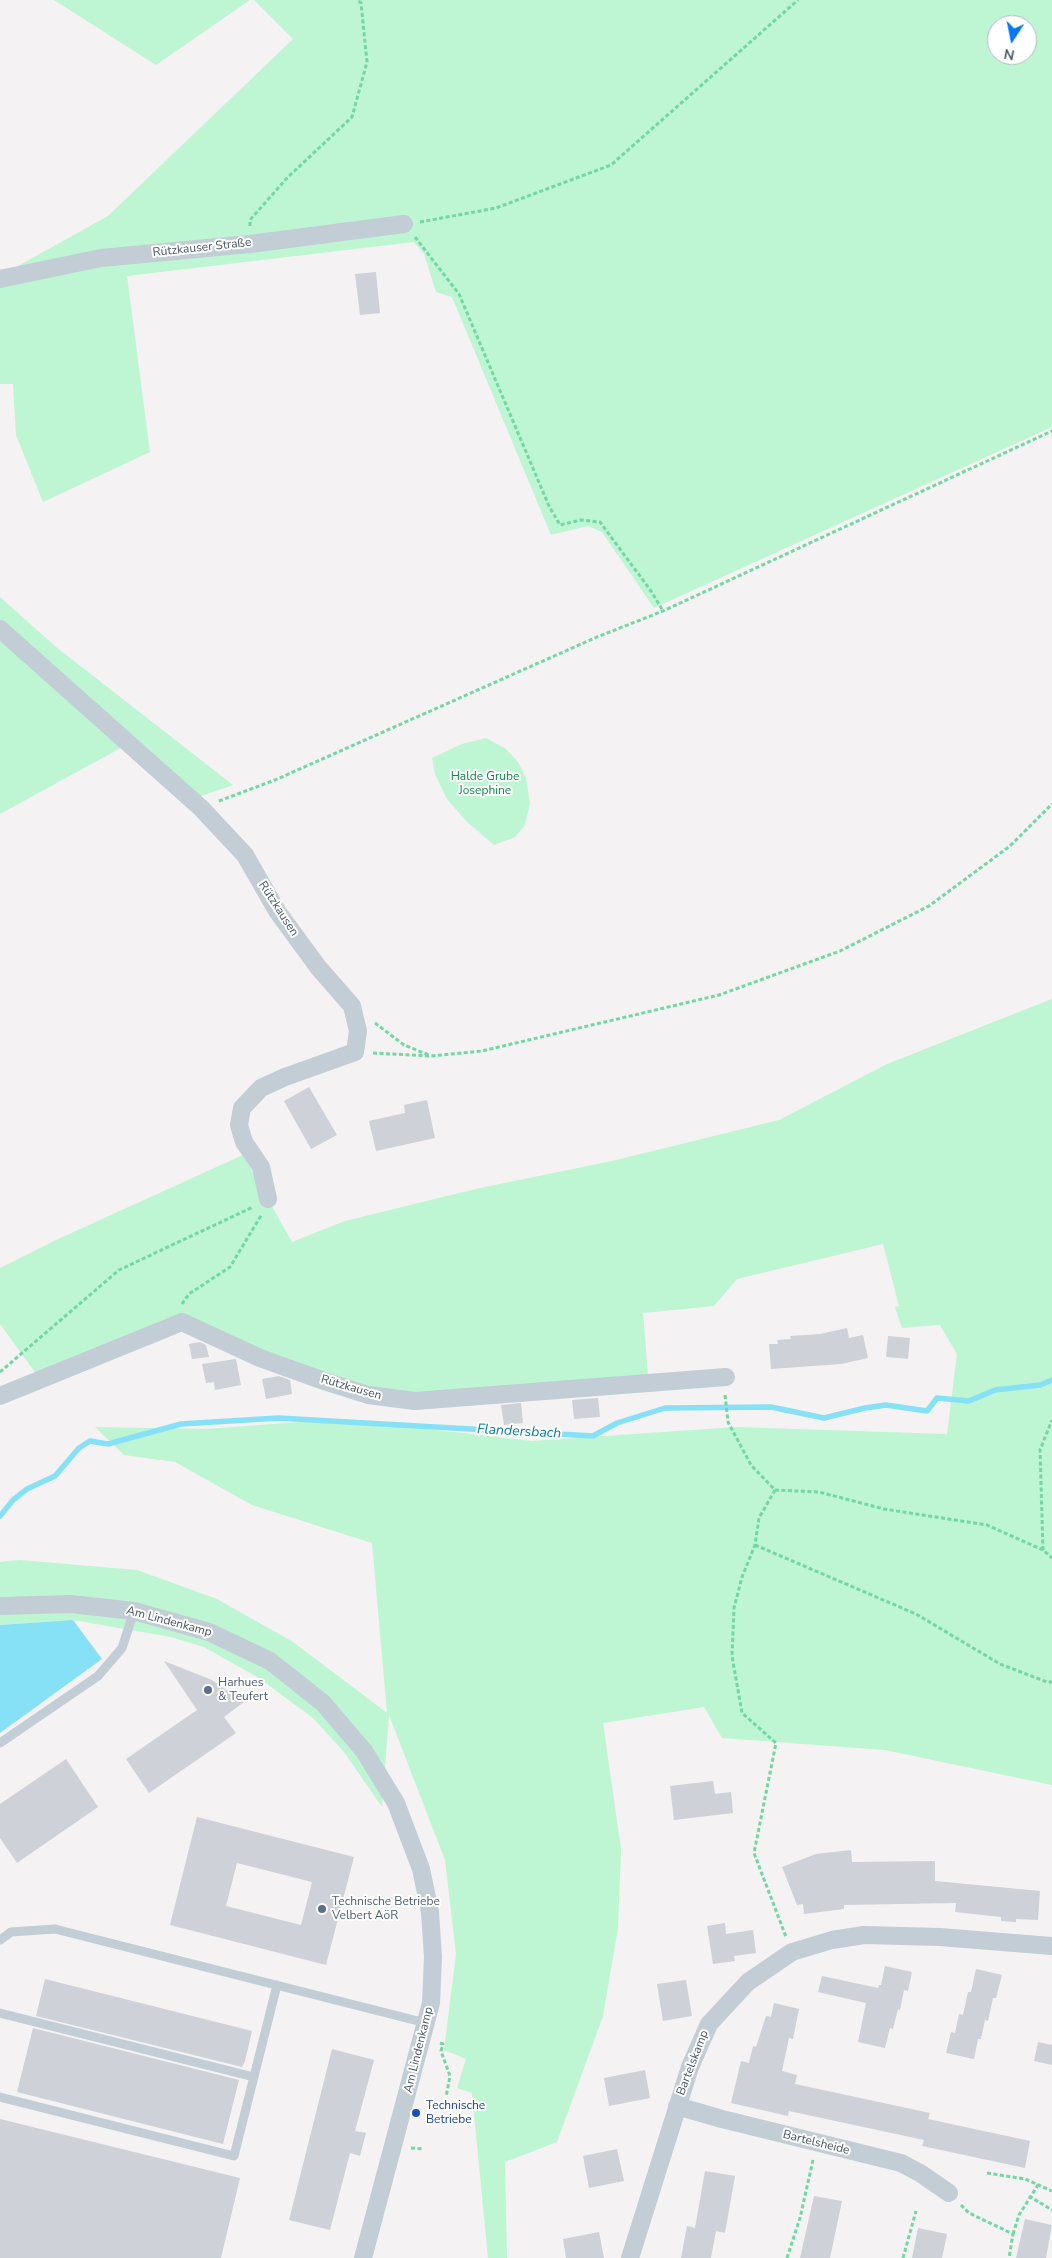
<!DOCTYPE html>
<meta charset="utf-8">
<style>
body{margin:0}
#map{position:relative;width:1052px;height:2258px;overflow:hidden;background:#f4f2f2;font-family:"Nunito Sans",sans-serif}
canvas{display:block}
.north{position:absolute;left:987px;top:15px;width:50px;height:50px;box-sizing:border-box;background:#fff;border:1px solid #b5bbc0;border-radius:50%;rotate:191deg;font-size:14px;font-weight:700;line-height:20px;text-align:center;color:#475662}
.north::after{content:'';display:block;margin:auto;width:18px;height:22px;background:#0776fa;clip-path:polygon(50% 0,100% 100%,50% 72%,0 100%)}
</style>
<div id="map">
<canvas width="1052" height="2258"></canvas>
<div class="north">N</div>
</div>
<script>
const ctx = document.querySelector('canvas').getContext('2d');
ctx.lineJoin = 'round';
function fill(path, color) { ctx.fillStyle = color; ctx.fill(path, 'evenodd'); }
const shape = rows => new Path2D(rows.map(r => 'M' + r).join(''));
function stroke(path, color, width, dash) { ctx.strokeStyle = color; ctx.lineWidth = width; ctx.lineCap = dash ? 'butt' : 'round'; ctx.setLineDash(dash || []); ctx.stroke(path); }
function drawText(font, color, halo, rows, align = 'center') {
  ctx.font = font + ' "Nunito Sans",sans-serif'; ctx.lineWidth = 4; ctx.setLineDash([]); ctx.textBaseline = 'middle'; ctx.strokeStyle = halo; ctx.fillStyle = color; for (const [text, x, y, turn = 0] of rows) {
    ctx.save(); ctx.translate(x, y); ctx.rotate((+turn || 0) * Math.PI / 180); ctx.textAlign = isNaN(turn) ? turn : align; if (halo) ctx.strokeText(text, 0, 0); ctx.fillText(text, 0, 0); ctx.restore();
  }
}
fill(shape([
 [54,0,250,0,156,65],
 [254,0,1052,0,1052,427,654,608,602,532,588,526,551,535,452,297,436,292,424,254,414,242,127,276,150,452,43,502,16,435,13,384,0,384,0,276,108,216,293,39],
 [997,25,1027,25,1027,55,997,55],
 [0,597,56,647,233,785,193,799,128,744,0,814],
 [486,738,506,749,518,762,526,778,530,803,525,825,515,837,494,845,466,821,447,799,435,774,432,758,462,744],
 [1052,999,1052,1785,885,1750,722,1738,704,1707,603,1723,621,1849,618,1928,603,2016,557,2142,505,2162,507,2258,488,2258,472,2093,457,2088,466,2059,444,2050,456,1954,445,1860,389,1715,382,1807,344,1752,313,1718,259,1678,204,1647,171,1637,73,1620,0,1625,0,1562,20,1560,137,1570,217,1599,293,1642,387,1713,372,1543,252,1505,175,1462,124,1455,95,1427,206,1429,339,1419,532,1441,736,1427,947,1434,957,1354,940,1325,902,1328,895,1307,899,1306,883,1244,737,1279,714,1306,643,1313,648,1375,401,1395,348,1381,291,1363,189,1320,37,1375,0,1324,0,1268,56,1240,243,1155,292,1242,345,1221,480,1188,612,1161,779,1120,887,1064]
]), '#bef5d2');
fill(shape([
 [73,1620,102,1659,0,1733,0,1625]
]), '#86e1f6');
stroke(shape([
 [0,1516,13,1500,27,1489,55,1476,79,1448,90,1441,108,1444,181,1424,278,1418,593,1436,617,1423,665,1408,771,1407,824,1418,865,1408,886,1405,927,1411,937,1398,969,1401,995,1390,1040,1385,1052,1380]
]), '#86e1f6', 5.5);
fill(shape([
 [376,272,380,313,360,315,355,274],
 [309,1087,337,1135,311,1149,284,1101],
 [427,1100,435,1138,376,1151,369,1121,405,1113,404,1105],
 [847,1328,849,1338,863,1335,868,1358,841,1364,771,1369,769,1344,778,1344,777,1340,791,1339,790,1336,820,1334],
 [888,1336,910,1338,908,1359,886,1357],
 [200,1342,206,1345,209,1357,192,1359,189,1344],
 [236,1359,241,1385,215,1390,214,1382,206,1383,202,1364],
 [279,1376,290,1380,292,1394,266,1399,262,1379],
 [598,1398,600,1417,574,1419,572,1400],
 [521,1403,523,1423,504,1425,501,1405],
 [164,1661,212,1680,244,1702,224,1717,236,1733,149,1793,126,1759,197,1710],
 [66,1759,98,1807,17,1863,0,1838,0,1804],
 [713,1781,715,1794,731,1792,733,1813,674,1820,670,1786],
 [197,1817,354,1857,326,1965,170,1925],
 [237,1863,312,1882,301,1925,226,1906],
 [851,1850,852,1862,935,1861,935,1881,1040,1891,1038,1920,1016,1919,1016,1922,1001,1921,1001,1917,955,1912,956,1903,844,1905,844,1909,804,1914,803,1904,797,1905,782,1867,816,1854],
 [725,1923,726,1934,753,1930,756,1953,734,1956,735,1961,713,1964,707,1926],
 [885,1966,912,1972,908,1991,904,1990,900,2010,898,2009,893,2029,890,2028,885,2048,858,2042,866,2003,818,1992,822,1976,878,1988,879,1985,881,1985],
 [976,1969,1002,1975,996,1998,993,1998,988,2021,985,2020,981,2039,978,2039,974,2059,946,2053,951,2032,955,2033,959,2014,963,2015,968,1992,971,1992],
 [45,1979,252,2031,245,2061,242,2067,36,2016],
 [686,1980,692,2016,663,2021,657,1984],
 [774,2003,799,2009,793,2039,789,2038,782,2071,797,2075,795,2084,930,2113,928,2119,1030,2141,1025,2168,922,2146,924,2140,789,2111,788,2116,731,2103,741,2061,749,2063,753,2046,756,2047,766,2016,771,2017],
 [33,2028,239,2080,223,2144,17,2092],
 [1038,2042,1052,2045,1052,2065,1034,2061],
 [332,2049,374,2060,355,2131,366,2133,360,2156,350,2153,330,2230,289,2220],
 [645,2070,650,2098,609,2106,604,2078],
 [0,2119,240,2178,221,2258,0,2258],
 [617,2149,624,2181,589,2188,583,2156],
 [705,2171,735,2176,725,2233,716,2231,711,2258,681,2258,687,2226,695,2228],
 [814,2196,842,2201,830,2258,800,2258],
 [1025,2219,1052,2225,1046,2258,1016,2258],
 [918,2228,947,2234,942,2258,912,2258],
 [599,2232,604,2258,566,2258,563,2239]
]), '#ced1d8');
stroke(shape([
 [420,222,496,208,611,165,798,0],
 [250,226,250,220,287,178,352,117,367,62,361,3,357,0],
 [415,237,459,294,549,506,560,525,581,520,600,522,651,591,663,611],
 [219,801,275,780,597,637,663,611,1052,431],
 [375,1023,404,1045,429,1055],
 [373,1053,431,1056,482,1051,719,995,840,951,929,906,1010,846,1052,804],
 [182,1304,189,1294,230,1267,262,1214],
 [0,1372,119,1270,253,1207],
 [725,1395,728,1422,751,1465,775,1490,819,1492,884,1509,987,1525,1043,1550,1052,1558],
 [775,1490,759,1518,755,1545,742,1577,734,1608,732,1656,742,1713,776,1743,754,1853,786,1937],
 [755,1545,916,1614,1000,1664,1047,1682,1052,1682],
 [1043,1550,1040,1450,1052,1420],
 [440,2043,443,2044,441,2051,450,2076,446,2097],
 [411,2148,424,2149],
 [987,2173,1025,2179,1052,2191],
 [1029,2196,1052,2210],
 [961,2205,969,2213,1013,2234,1009,2258],
 [1013,2234,1019,2215,1038,2185],
 [787,2258,800,2218,813,2160],
 [903,2258,916,2211]
]), '#71d7a3', 3, [4, 2.5]);
stroke(shape([
 [0,1743,98,1676,122,1648,134,1611],
 [0,1940,11,1932,55,1929,426,2023],
 [0,2013,254,2077],
 [0,2097,234,2156,277,1985]
]), '#c2cdd5', 9);
stroke(shape([
 [0,279,101,258,250,244,404,224],
 [0,629,201,808,245,855,277,911,318,967,352,1006,358,1031,355,1052,285,1077,261,1088,242,1108,239,1125,244,1142,261,1167,268,1199],
 [0,1396,182,1322,260,1358,324,1381,368,1395,415,1401,726,1377],
 [0,1606,71,1604,134,1611,209,1632,270,1661,323,1703,364,1751,396,1803,421,1869,430,1912,433,1957,431,2003,363,2258],
 [677,2106,722,2119,901,2163,920,2173,949,2193],
 [630,2258,690,2067,709,2024,748,1982,792,1952,832,1940,864,1935,940,1937,1052,1946]
]), '#c2cdd5', 18);
for (const [x, y, r, color] of [
 [208,1690,5,"#5c6f8a"],
 [322,1909,5,"#5c6f8a"],
 [416,2113,5,"#1a4fb4"]
]) { const dot = new Path2D(); dot.arc(x, y, r, 0, 2 * Math.PI); ctx.fillStyle = color; ctx.fill(dot); stroke(dot, '#fff', 2); }
drawText('12px', '#475662', '#fff', [
 ["Rützkauser Straße",202,248,-6],
 ["Rützkausen",278,909,57],
 ["Rützkausen",351,1388,16],
 ["Am Lindenkamp",169,1622,15],
 ["Am Lindenkamp",419,2050,-76],
 ["Bartelskamp",693,2063,-69],
 ["Bartelsheide",816,2143,14]
]);
drawText('12px', '#0d8848', '#fff', [
 ["Halde Grube",485,777],
 ["Josephine",485,791]
]);
drawText('12px', '#4e5e75', '#fff', [
 ["Harhues",218,1683],
 ["& Teufert",218,1697],
 ["Technische Betriebe",332,1902],
 ["Velbert AöR",332,1916]
], 'left');
drawText('12px', '#164399', '#fff', [
 ["Technische",426,2106],
 ["Betriebe",426,2120]
], 'left');
drawText('italic 14px', '#037e9a', '#fff', [
 ["Flandersbach",519,1432,3]
]);
</script>
